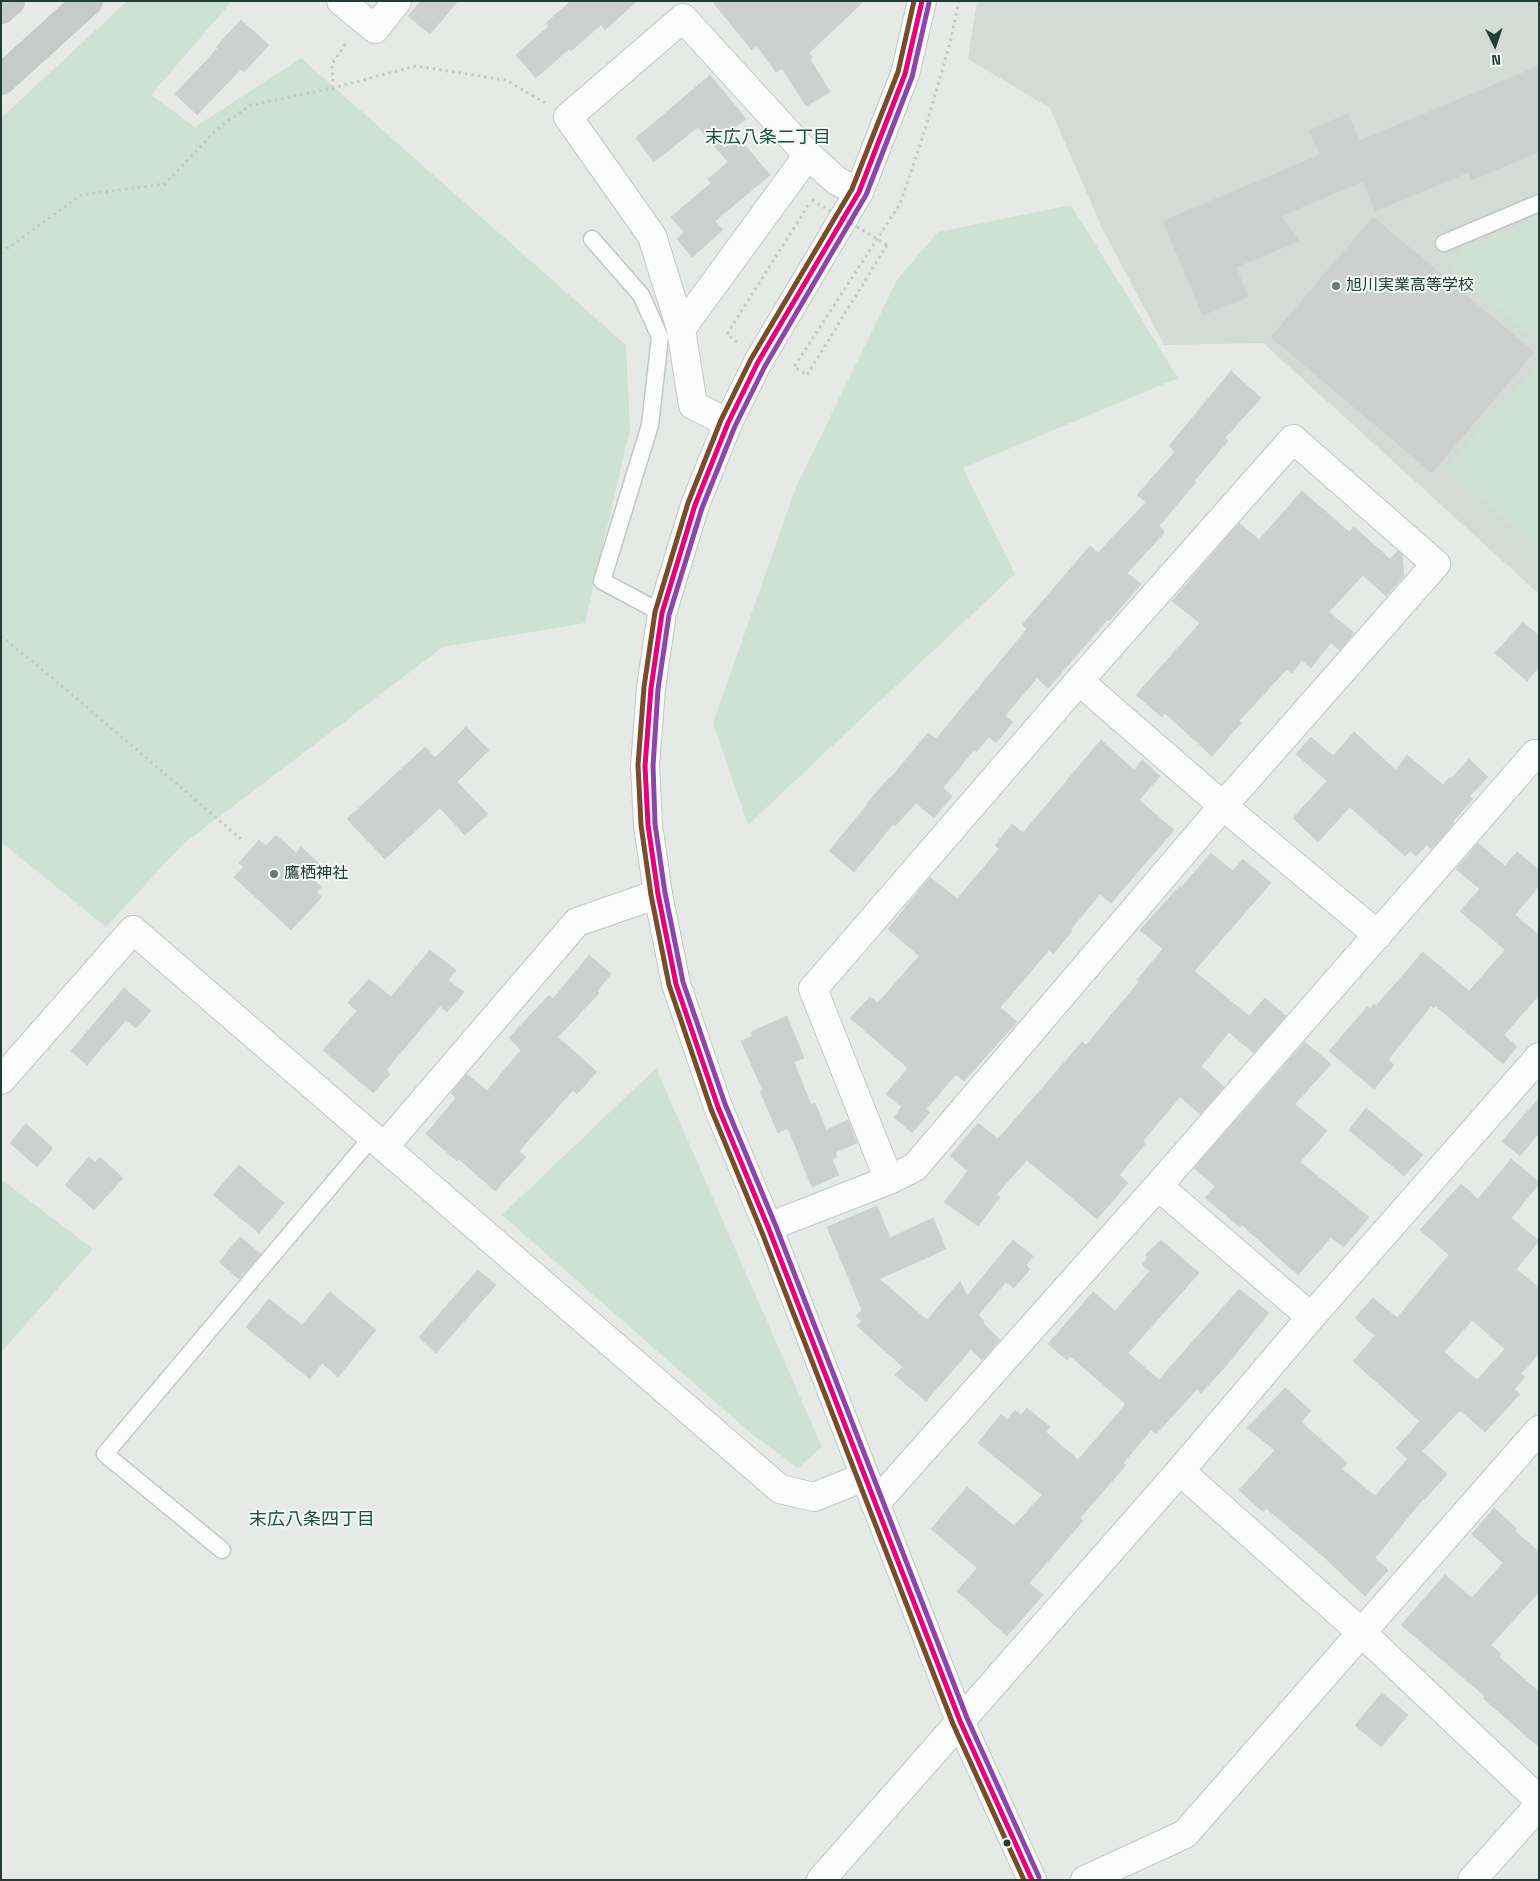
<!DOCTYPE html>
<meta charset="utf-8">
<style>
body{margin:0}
#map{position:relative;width:1540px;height:1881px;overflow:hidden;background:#e5eae7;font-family:"Space Grotesk",sans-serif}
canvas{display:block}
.frame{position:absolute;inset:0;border:2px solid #233c35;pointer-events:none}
.north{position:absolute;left:1470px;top:20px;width:50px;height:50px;-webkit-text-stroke:4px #f3f9f6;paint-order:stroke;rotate:176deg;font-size:14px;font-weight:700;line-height:20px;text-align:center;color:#233c35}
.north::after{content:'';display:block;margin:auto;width:18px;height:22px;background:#233c35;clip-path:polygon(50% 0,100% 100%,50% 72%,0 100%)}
</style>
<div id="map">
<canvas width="1540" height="1881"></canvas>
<div class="frame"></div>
<div class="north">N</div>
</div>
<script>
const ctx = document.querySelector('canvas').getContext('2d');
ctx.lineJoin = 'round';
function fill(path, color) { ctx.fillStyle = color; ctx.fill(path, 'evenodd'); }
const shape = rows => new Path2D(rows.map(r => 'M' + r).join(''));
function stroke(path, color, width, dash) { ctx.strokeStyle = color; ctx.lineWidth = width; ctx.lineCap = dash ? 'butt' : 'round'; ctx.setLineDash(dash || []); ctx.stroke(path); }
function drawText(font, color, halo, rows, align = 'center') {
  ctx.font = font + ' "Space Grotesk","Noto Sans JP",sans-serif'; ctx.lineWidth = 4; ctx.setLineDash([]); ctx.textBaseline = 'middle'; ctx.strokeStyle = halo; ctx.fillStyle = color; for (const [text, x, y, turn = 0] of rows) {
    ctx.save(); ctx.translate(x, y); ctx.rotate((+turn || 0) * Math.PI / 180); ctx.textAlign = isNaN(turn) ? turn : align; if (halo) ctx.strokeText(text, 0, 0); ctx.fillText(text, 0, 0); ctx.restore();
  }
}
fill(shape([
 [977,1,1539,1,1539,594,1263,343,1164,345,1103,230,1050,108,968,59]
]), '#d3dbd7');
fill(shape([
 [127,1,232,1,151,95,195,127,301,58,626,345,630,429,585,623,443,647,182,845,106,927,1,842,1,118],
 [1071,205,1178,378,963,468,1015,574,748,825,713,723,796,487,897,280,938,232],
 [1539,217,1539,344,1451,266,1464,248],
 [1539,363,1539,551,1447,467],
 [656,1068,822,1447,798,1468,753,1435,502,1215],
 [1,1179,93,1249,1,1352]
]), '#cee2d4');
const building = shape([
 [421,1,458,1,430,34,408,16,421,1],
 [571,1,637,1,605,30,601,25,571,51,569,49,536,78,516,55,549,26,546,23,571,1],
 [712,1,864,1,809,53,813,57,810,59,830,92,806,106,782,68,776,72,757,46,752,50,712,1],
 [241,20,269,45,244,72,241,69,197,115,175,94,218,48,216,47,241,20],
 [1539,66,1539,152,1472,180,1469,172,1375,211,1363,181,1281,216,1299,241,1236,267,1248,297,1203,315,1163,221,1320,155,1309,130,1348,114,1359,141,1539,66],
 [710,75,746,119,732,130,770,175,715,221,723,230,692,257,677,239,684,232,671,217,711,183,708,179,728,162,698,127,654,162,636,138,710,75],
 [1373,217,1534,352,1432,473,1271,337,1373,217],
 [1231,371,1261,398,1225,438,1228,441,1194,481,1196,482,1159,526,1165,532,1127,573,1141,584,1109,621,1108,619,1048,688,1037,678,1005,716,1013,722,996,743,989,737,976,752,974,750,943,788,952,796,934,818,916,803,895,826,893,824,854,872,829,851,867,805,866,804,889,778,890,779,928,733,936,739,1027,629,1022,625,1090,546,1098,553,1146,502,1137,495,1175,452,1169,446,1231,371],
 [1302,491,1349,532,1354,527,1390,559,1398,551,1402,555,1404,576,1386,596,1363,575,1329,612,1354,633,1340,650,1331,643,1311,668,1302,660,1292,673,1287,669,1239,721,1241,723,1212,756,1165,713,1162,717,1136,695,1200,623,1172,601,1239,523,1259,540,1302,491],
 [1523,622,1539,636,1539,667,1527,681,1495,653,1523,622],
 [466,727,489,750,457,782,488,814,465,835,440,808,385,859,347,819,425,747,435,758,466,727],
 [1354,732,1396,770,1407,755,1443,785,1449,778,1451,779,1469,759,1488,777,1470,796,1473,799,1453,821,1454,823,1432,849,1427,845,1416,856,1410,851,1405,856,1350,807,1318,842,1293,818,1327,781,1296,754,1311,737,1333,756,1354,732],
 [1101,740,1134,770,1142,760,1160,776,1139,800,1174,830,1111,903,1100,894,1070,930,1072,931,1053,954,1049,950,1010,996,1000,1007,1017,1022,964,1081,956,1074,926,1109,930,1112,912,1133,894,1117,902,1107,886,1094,908,1068,850,1018,870,997,878,1003,919,956,888,929,930,877,957,899,999,849,995,845,1012,824,1023,833,1101,740],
 [276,835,296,853,301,847,322,866,311,878,322,887,316,892,322,897,291,930,234,877,244,867,239,863,259,840,266,846,276,835],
 [1478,843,1505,866,1517,852,1539,870,1539,886,1515,915,1539,935,1539,995,1504,1035,1517,1047,1503,1064,1436,1006,1434,1008,1431,1006,1388,1060,1394,1065,1374,1089,1329,1051,1367,1007,1370,1009,1374,1004,1376,1006,1423,952,1469,991,1505,950,1460,911,1480,889,1456,869,1478,843],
 [1211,853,1233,871,1243,859,1271,883,1194,971,1249,1016,1265,998,1286,1016,1254,1053,1229,1032,1201,1066,1224,1087,1200,1114,1180,1097,1143,1141,1146,1143,1119,1175,1128,1183,1097,1219,1027,1160,996,1195,1000,1197,978,1226,944,1202,968,1171,950,1156,978,1123,998,1139,1082,1042,1086,1045,1139,982,1137,980,1163,949,1140,930,1180,886,1181,888,1211,853],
 [430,950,456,970,448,980,464,992,447,1012,440,1006,386,1070,390,1074,373,1093,323,1050,357,1011,348,1003,369,979,391,997,430,950],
 [589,955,611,974,597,991,599,993,558,1037,597,1072,577,1094,573,1090,519,1151,526,1157,495,1191,459,1159,457,1161,426,1134,456,1098,451,1093,467,1074,487,1091,521,1050,509,1038,549,995,553,999,589,955],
 [124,988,151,1011,136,1028,126,1020,87,1065,71,1051,124,988],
 [787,1016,804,1058,794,1062,811,1105,815,1103,826,1130,848,1120,857,1143,835,1152,837,1157,832,1160,839,1175,812,1187,788,1128,778,1133,760,1091,763,1091,741,1041,753,1036,751,1032,787,1016],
 [1305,1042,1331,1064,1295,1104,1327,1131,1300,1162,1369,1217,1344,1247,1331,1237,1298,1275,1242,1225,1240,1227,1205,1198,1215,1186,1194,1168,1305,1042],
 [1539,1098,1539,1133,1520,1156,1502,1141,1539,1098],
 [1366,1108,1423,1155,1404,1176,1349,1130,1366,1108],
 [26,1124,53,1148,37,1167,10,1143,26,1124],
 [89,1157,95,1162,100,1157,123,1178,94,1210,65,1185,89,1157],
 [1511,1159,1539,1182,1539,1184,1511,1218,1539,1241,1516,1269,1539,1288,1539,1353,1521,1374,1525,1377,1514,1389,1520,1394,1485,1432,1460,1410,1422,1451,1447,1474,1424,1500,1423,1499,1375,1558,1388,1570,1365,1596,1323,1556,1266,1508,1263,1512,1239,1490,1275,1450,1247,1428,1285,1388,1311,1411,1301,1422,1347,1463,1342,1469,1375,1496,1408,1459,1396,1448,1420,1421,1353,1361,1375,1336,1355,1318,1373,1298,1397,1318,1449,1255,1420,1230,1461,1184,1478,1199,1511,1159],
 [1472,1320,1505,1349,1477,1380,1444,1352,1472,1320],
 [239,1165,284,1203,259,1233,213,1195,239,1165],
 [877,1206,890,1238,933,1218,946,1249,879,1279,927,1320,960,1281,967,1296,1013,1240,1033,1256,1026,1265,1030,1269,1014,1288,1006,1282,978,1315,984,1321,983,1323,1000,1340,982,1360,971,1349,926,1401,895,1375,903,1367,857,1326,862,1321,856,1316,862,1310,827,1227,877,1206],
 [240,1237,261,1254,239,1279,219,1262,240,1237],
 [1161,1240,1199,1273,1128,1353,1159,1380,1239,1289,1269,1313,1224,1368,1201,1393,1197,1389,1156,1434,1151,1430,1123,1463,1126,1465,1080,1518,1083,1521,1029,1583,1043,1595,1007,1636,957,1591,977,1568,931,1529,967,1487,1014,1526,1042,1495,978,1443,1001,1414,1007,1420,1015,1410,1021,1415,1027,1408,1050,1427,1046,1432,1078,1460,1126,1404,1070,1356,1067,1360,1048,1344,1093,1292,1115,1311,1150,1271,1142,1265,1148,1257,1145,1255,1161,1240],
 [478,1270,496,1285,436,1353,419,1337,478,1270],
 [330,1292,376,1330,338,1377,322,1363,310,1379,246,1327,269,1299,302,1325,330,1292],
 [1494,1508,1517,1529,1515,1531,1539,1552,1539,1592,1491,1645,1501,1654,1499,1657,1539,1692,1539,1747,1483,1698,1485,1696,1401,1625,1445,1575,1472,1598,1503,1563,1472,1534,1494,1508],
 [1382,1693,1408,1715,1381,1747,1355,1725,1382,1693]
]);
fill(building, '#ccd1cf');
stroke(building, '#cdd3d0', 1);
const service = shape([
 [592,239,641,295,660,337,650,425,602,581,662,613],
 [1444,243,1539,203],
 [222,1550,105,1454,372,1137]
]);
const minor = shape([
 [341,1,375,29,397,1],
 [681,329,808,155],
 [728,423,693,405,681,329,652,236,568,117,683,18,808,155,837,181,859,192],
 [1079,681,1223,806,1378,935],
 [1,1080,133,930,780,1489,814,1497,864,1477],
 [384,1147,577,922,658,894],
 [1158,1186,1311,1317],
 [768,1227,889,1180,915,1167,1223,806,1436,564,1293,439,1079,681,813,989,889,1180],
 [1180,1471,1362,1633,1539,1800],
 [875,1504,1158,1186,1535,754,1539,757],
 [821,1880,1180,1471,1311,1317,1539,1057],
 [1085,1880,1185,1834,1539,1430],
 [1472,1880,1539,1805]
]);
const tertiary = shape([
 [922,1,905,74,859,192,758,362,728,423,695,505,662,613,651,688,645,766,648,825,658,894,676,984,718,1107,768,1227,960,1721,1032,1880]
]);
const trunk = shape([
 [1,9,10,1],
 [1,80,88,1]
]);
stroke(service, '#c2c7c4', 19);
stroke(minor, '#c2c7c4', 30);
stroke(tertiary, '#c2c7c4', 30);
stroke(trunk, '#c1c9c6', 30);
stroke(shape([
 [333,88,332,64,347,42],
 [887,245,807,375,794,367,900,204,924,133,950,43,959,1],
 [1,253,81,195,165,184,218,128,251,105,333,88,416,66,506,80,545,103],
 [737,342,727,334,809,204],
 [1,636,68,691,241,839]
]), '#c2cac5', 3, [2.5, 4]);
stroke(service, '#fbfcfb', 16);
stroke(minor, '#fbfcfb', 28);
stroke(tertiary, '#fbfcfb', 28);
stroke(trunk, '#c4ccca', 28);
stroke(shape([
 [812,200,887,245]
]), '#c2cac5', 3, [2.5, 4]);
stroke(shape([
 [922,1,905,74,859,192,758,362,728,423,695,505,662,613,651,688,645,766,648,825,658,894,676,984,718,1107,768,1227,960,1721,1032,1880]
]), '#e5007d', 5);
stroke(shape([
 [914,1,898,72,852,189,751,359,721,420,688,503,655,612,644,687,638,765,641,825,651,895,669,985,711,1109,761,1230,953,1724,1024,1880]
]), '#7a4b2a', 5);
stroke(shape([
 [929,3,912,77,866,195,765,366,735,426,702,508,669,615,658,689,653,766,655,824,665,893,683,982,725,1104,775,1224,967,1718,1039,1877]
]), '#8e44ad', 5);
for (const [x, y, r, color] of [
 [1336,286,5,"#677973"],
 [274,874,5,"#677973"],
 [1007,1843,4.5,"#233c35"]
]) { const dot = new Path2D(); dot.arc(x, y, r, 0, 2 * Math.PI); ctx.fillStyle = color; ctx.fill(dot); stroke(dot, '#f3f9f6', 2); }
drawText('16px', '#233c35', '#f3f9f6', [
 ["旭川実業高等学校",1346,286],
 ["鷹栖神社",284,874]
], 'left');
drawText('18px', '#204e41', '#f3f9f6', [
 ["末広八条二丁目",768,138],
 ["末広八条四丁目",312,1520]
]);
</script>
